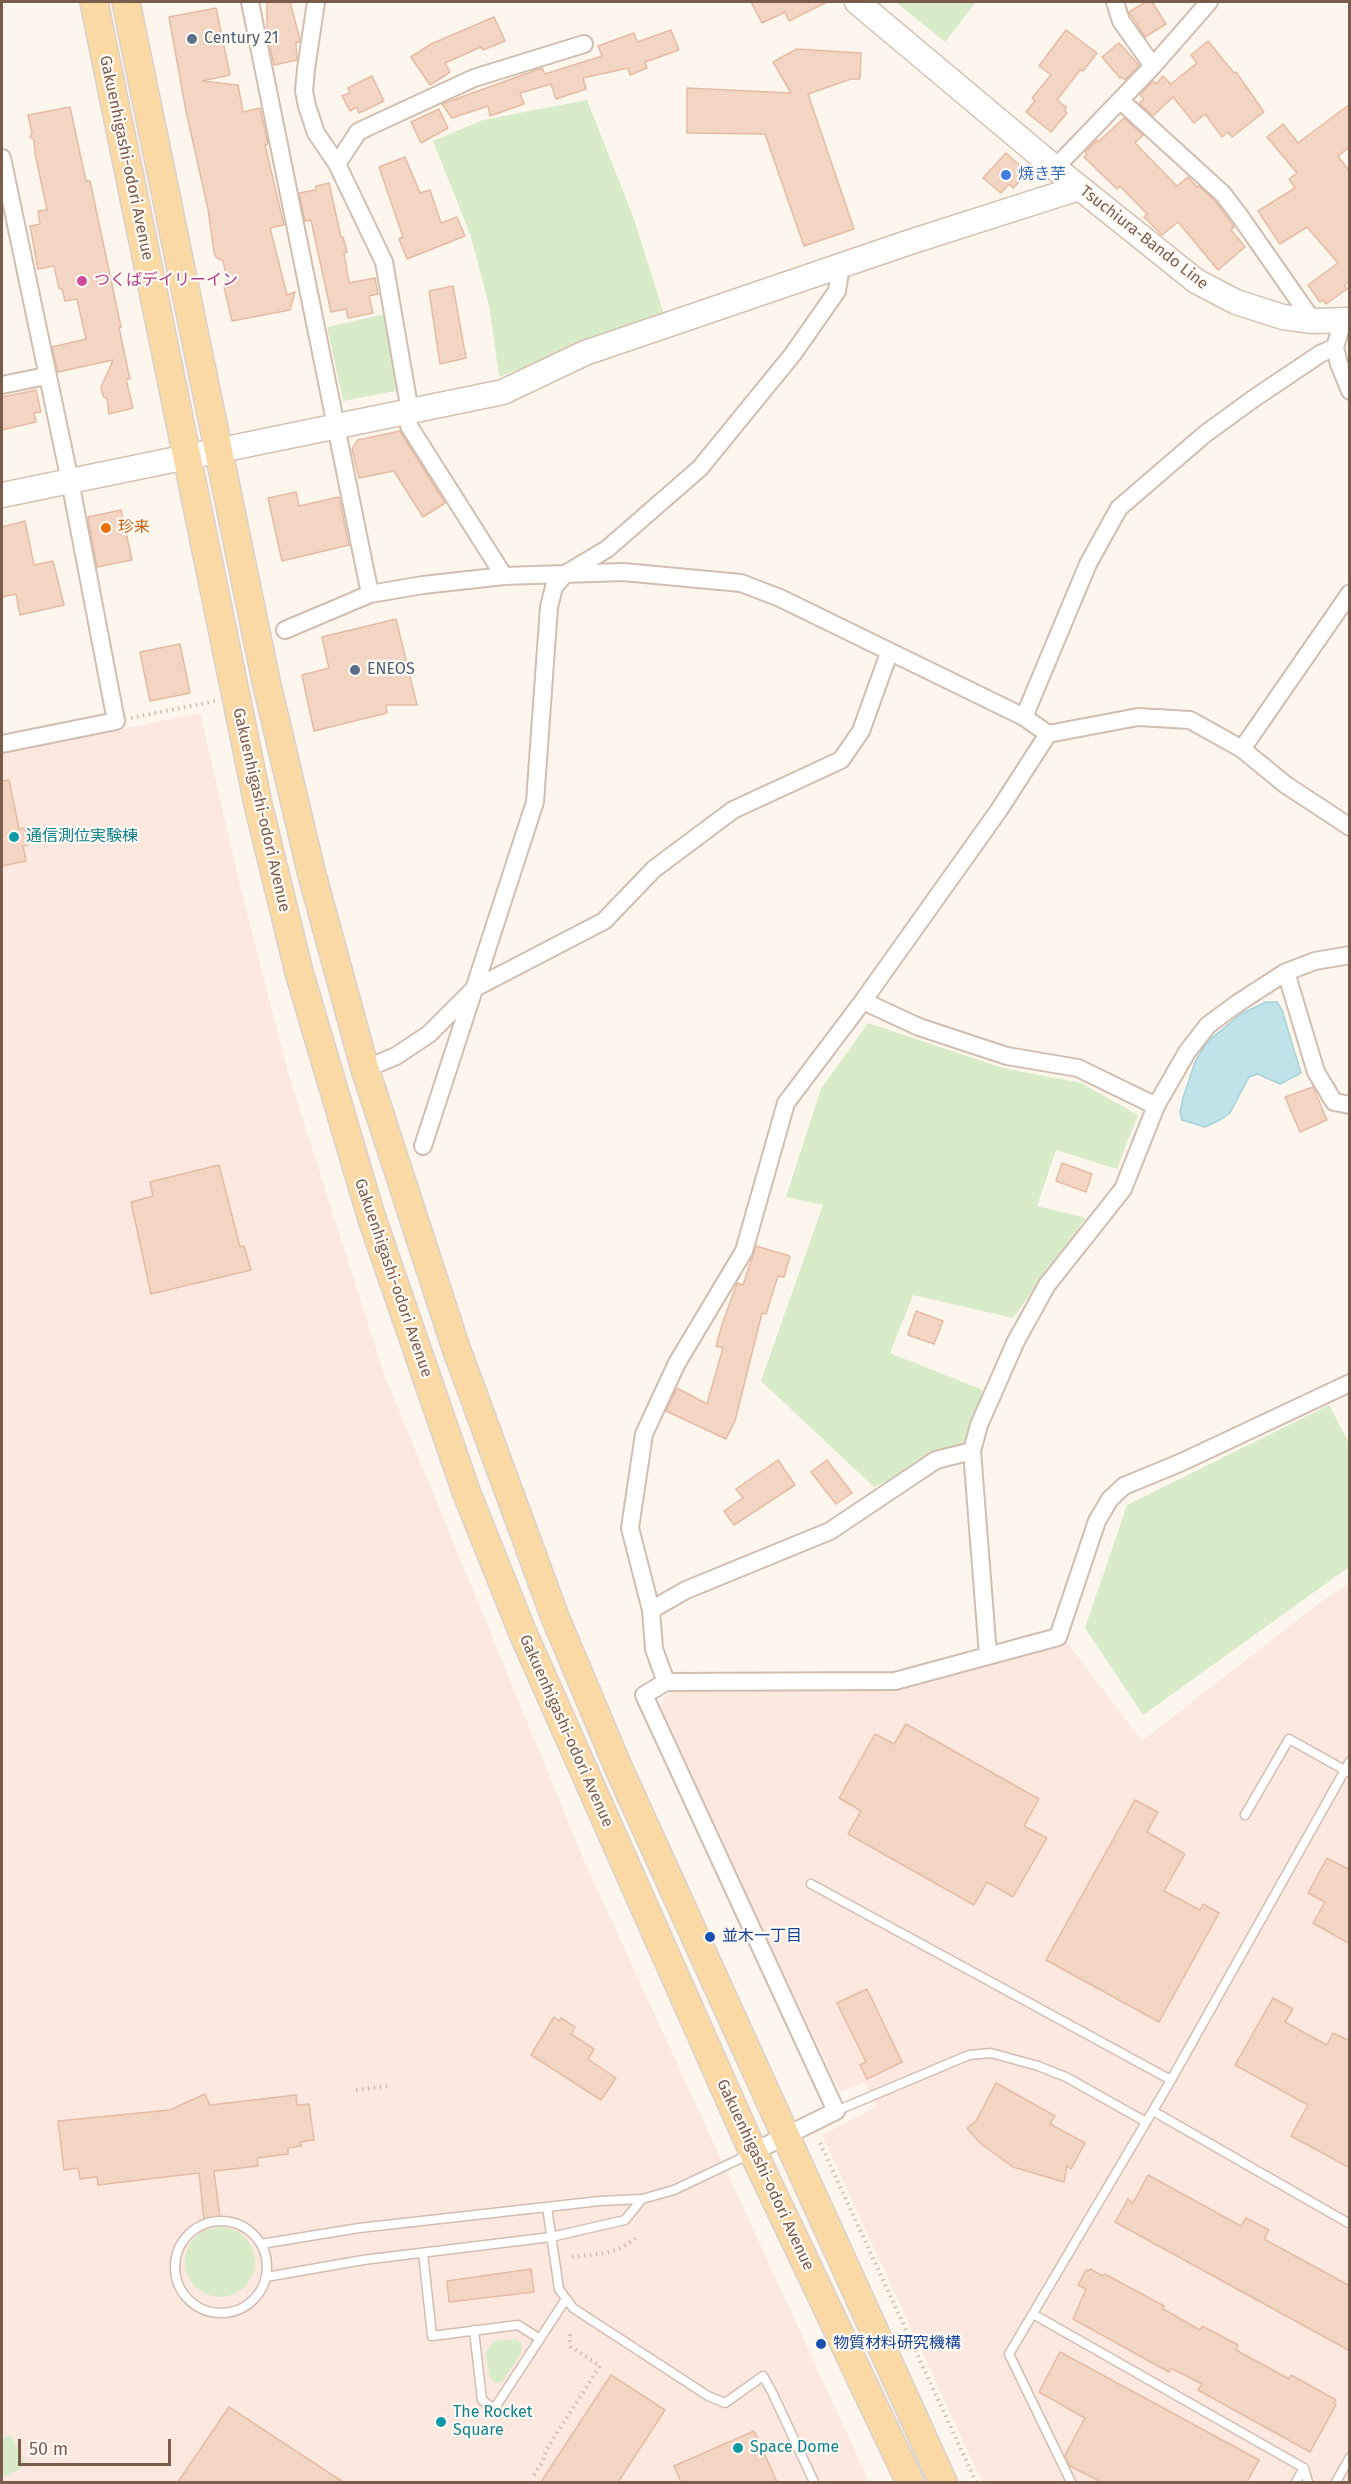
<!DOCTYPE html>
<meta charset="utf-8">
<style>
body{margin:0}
#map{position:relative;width:1351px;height:2484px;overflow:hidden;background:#fdf6ec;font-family:"Fira Sans",sans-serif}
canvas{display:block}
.frame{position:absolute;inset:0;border:3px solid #7a5c4d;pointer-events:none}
.scale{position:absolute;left:18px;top:2439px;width:153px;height:27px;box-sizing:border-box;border:3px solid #7a5c4d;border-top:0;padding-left:8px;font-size:18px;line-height:21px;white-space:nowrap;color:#7a5c4d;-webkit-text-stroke:4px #fffaf3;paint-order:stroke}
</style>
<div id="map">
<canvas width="1351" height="2484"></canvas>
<div class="frame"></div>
<div class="scale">50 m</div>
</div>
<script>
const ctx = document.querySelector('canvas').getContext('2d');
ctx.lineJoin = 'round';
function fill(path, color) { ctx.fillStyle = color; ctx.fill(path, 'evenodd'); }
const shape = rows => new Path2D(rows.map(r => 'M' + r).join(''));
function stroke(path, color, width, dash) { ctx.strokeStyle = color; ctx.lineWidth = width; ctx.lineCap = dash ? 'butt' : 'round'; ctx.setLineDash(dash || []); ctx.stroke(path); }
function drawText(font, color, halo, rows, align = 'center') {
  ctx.font = font + ' "Fira Sans","Noto Sans JP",sans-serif'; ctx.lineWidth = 4.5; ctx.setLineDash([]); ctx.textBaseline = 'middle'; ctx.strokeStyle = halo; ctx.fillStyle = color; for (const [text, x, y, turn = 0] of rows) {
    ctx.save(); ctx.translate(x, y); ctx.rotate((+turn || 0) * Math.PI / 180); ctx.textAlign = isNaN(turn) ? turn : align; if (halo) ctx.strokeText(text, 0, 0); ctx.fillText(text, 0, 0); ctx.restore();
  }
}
fill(shape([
 [200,713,242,894,289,1076,384,1374,585,1863,869,2482,2,2482,2,754],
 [1349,1583,1349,2482,982,2482,822,2135,876,2107,864,2082,840,2092,660,1713,663,1698,676,1690,896,1689,1066,1641,1142,1741,1317,1605]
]), '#fde8e0');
fill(shape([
 [896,2,976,2,945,42],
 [587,100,634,219,664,315,499,377,489,305,470,234,433,141,483,120],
 [385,314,400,390,343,401,327,327],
 [868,1023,1003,1068,1081,1083,1138,1115,1117,1169,1056,1150,1037,1206,1086,1218,1013,1318,913,1295,890,1353,983,1390,965,1444,874,1487,761,1381,823,1205,786,1197,821,1089],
 [1329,1405,1349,1443,1349,1567,1143,1715,1085,1628,1127,1505],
 '185 2262a35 35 0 1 1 70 0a35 35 0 1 1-70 0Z',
 [516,2339,522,2343,521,2354,502,2382,494,2383,489,2375,486,2355,487,2349,496,2341],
 [11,2435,27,2465,2,2478,2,2439]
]), '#d8ecc9');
const water = shape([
 [1266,1002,1277,1002,1282,1010,1301,1073,1280,1084,1258,1074,1249,1077,1230,1113,1220,1120,1205,1127,1182,1120,1180,1112,1183,1098,1195,1062,1207,1042,1241,1014,1266,1002]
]);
fill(water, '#bfe3e8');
stroke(water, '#a5d3da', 1.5);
const building = shape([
 [267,2,290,2,300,39,299,42,296,43,297,60,274,65,267,33,267,2],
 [751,2,827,2,789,21,785,12,762,23,751,2],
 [1146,2,1152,2,1166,24,1145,37,1129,12,1146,2],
 [216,8,230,75,202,81,238,85,243,112,260,108,268,144,265,145,284,225,270,228,287,295,295,292,290,310,232,321,224,287,229,287,223,261,216,257,214,252,208,209,186,111,169,17,216,8],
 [494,17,505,41,483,50,481,47,445,63,450,72,430,85,411,57,431,44,494,17],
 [671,30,679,50,645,62,647,68,630,75,628,68,583,78,586,89,556,99,551,84,520,93,524,104,490,116,488,106,452,118,442,104,542,68,545,74,602,56,598,46,634,33,637,42,671,30],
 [1066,30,1097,53,1083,71,1080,70,1057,100,1066,107,1065,111,1067,113,1051,132,1026,112,1035,101,1032,98,1051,75,1039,66,1066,30],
 [1208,41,1234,73,1236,72,1264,112,1232,137,1228,132,1222,137,1205,114,1194,123,1173,97,1153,116,1139,103,1144,99,1140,95,1153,81,1156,84,1163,76,1171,84,1197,63,1191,55,1208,41],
 [1119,43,1139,65,1125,80,1122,77,1120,78,1102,57,1119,43],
 [797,49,861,53,860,79,851,79,808,94,854,229,804,246,765,134,687,133,687,88,791,93,773,62,797,49],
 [372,76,384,101,359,113,357,107,350,111,342,96,350,93,348,88,372,76],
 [1350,104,1350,147,1338,156,1350,172,1350,281,1344,285,1347,289,1326,304,1323,300,1320,302,1308,285,1338,263,1307,227,1280,244,1258,211,1295,188,1289,179,1297,173,1267,137,1283,124,1298,143,1350,104],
 [70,107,86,181,90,181,121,327,119,328,130,379,126,379,133,408,109,414,107,399,103,396,101,387,113,360,58,372,52,347,86,339,77,299,65,301,62,289,59,288,54,266,38,269,30,226,40,224,38,211,47,210,35,153,34,140,30,137,32,133,28,115,70,107],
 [439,109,448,128,421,143,411,122,439,109],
 [1124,118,1143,135,1135,143,1177,186,1188,177,1197,187,1199,186,1215,201,1234,227,1231,230,1245,247,1218,270,1178,222,1162,235,1144,217,1147,214,1120,186,1117,189,1084,157,1087,154,1085,152,1097,140,1098,142,1124,118],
 [1006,153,1028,173,1013,188,1009,184,1001,193,983,178,1006,153],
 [405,157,420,193,430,190,441,223,457,217,465,236,407,259,399,239,403,237,379,167,405,157],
 [329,183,341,237,343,237,347,252,344,253,349,283,375,278,378,294,369,296,373,313,348,318,346,309,331,312,311,220,305,221,299,193,315,190,316,186,329,183],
 [453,286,466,358,440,364,429,291,453,286],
 [36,390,41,412,34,413,36,422,2,430,2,397,36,390],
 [400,431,445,503,423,517,394,471,359,478,352,449,358,440,400,431],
 [296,492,299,506,339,497,349,545,282,561,268,498,296,492],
 [121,510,132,560,97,567,88,517,121,510],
 [25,521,34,565,53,561,64,605,20,615,16,594,2,597,2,527,25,521],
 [396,619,417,705,386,705,387,713,314,731,302,675,329,668,322,637,396,619],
 [180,644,190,693,150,701,140,652,180,644],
 [9,780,19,829,25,828,28,845,23,846,26,861,2,866,2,781,9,780],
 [1313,1087,1327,1120,1300,1132,1285,1097,1313,1087],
 [1062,1163,1092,1174,1086,1192,1056,1181,1062,1163],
 [219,1165,240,1247,244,1246,251,1270,151,1294,131,1202,153,1196,150,1182,219,1165],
 [756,1246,790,1256,784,1277,778,1276,766,1314,762,1313,735,1421,726,1439,666,1411,677,1388,707,1404,723,1348,716,1346,722,1325,737,1283,743,1285,756,1246],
 [916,1311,943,1321,934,1344,908,1335,916,1311],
 [778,1460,795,1485,734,1525,724,1511,743,1498,736,1489,778,1460],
 [827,1460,852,1493,836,1504,811,1472,827,1460],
 [906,1724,1039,1799,1024,1826,1047,1838,1013,1897,987,1882,974,1905,848,1834,861,1811,839,1798,875,1734,894,1744,906,1724],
 [1135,1800,1158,1812,1147,1832,1185,1854,1164,1891,1200,1910,1203,1904,1219,1913,1159,2022,1046,1960,1135,1800],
 [1327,1858,1350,1870,1350,1944,1313,1923,1325,1902,1308,1893,1327,1858],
 [867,1989,902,2062,867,2079,860,2065,866,2062,837,2003,867,1989],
 [1273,1998,1293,2009,1285,2022,1327,2045,1333,2033,1350,2041,1350,2168,1291,2136,1308,2105,1235,2065,1273,1998],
 [554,2017,559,2021,561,2018,575,2027,571,2034,594,2049,588,2059,616,2078,601,2100,531,2055,554,2017],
 [996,2083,1055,2116,1050,2124,1085,2143,1071,2169,1067,2166,1064,2182,1013,2167,981,2144,967,2128,976,2121,996,2083],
 [205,2094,210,2105,296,2095,297,2105,309,2104,314,2140,300,2142,301,2146,288,2148,288,2154,257,2158,258,2166,214,2171,220,2218,204,2220,199,2173,98,2185,97,2177,80,2179,78,2168,64,2170,58,2121,170,2110,205,2094],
 [1148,2175,1241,2226,1246,2218,1269,2230,1264,2239,1350,2286,1350,2351,1115,2222,1128,2199,1133,2203,1148,2175],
 [531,2269,534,2292,449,2302,447,2281,531,2269],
 [1090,2269,1103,2276,1105,2274,1164,2306,1163,2309,1200,2330,1202,2326,1238,2345,1236,2350,1289,2379,1291,2375,1336,2400,1334,2404,1336,2405,1310,2452,1198,2390,1202,2384,1171,2368,1169,2372,1073,2319,1086,2289,1078,2285,1086,2270,1088,2271,1090,2269],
 [1060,2352,1259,2460,1247,2482,1101,2482,1070,2466,1065,2455,1085,2418,1039,2392,1060,2352],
 [611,2375,665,2410,618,2482,541,2482,611,2375],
 [229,2407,343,2482,178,2482,229,2407],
 [754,2431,777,2482,681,2482,674,2466,754,2431]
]);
fill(building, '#f3d5c3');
stroke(building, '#e6bba3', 1.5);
const lane = shape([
 [1245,1815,1289,1739,1350,1773],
 [811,1884,1171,2080],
 [836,2111,969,2055,991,2053,1038,2066,1066,2077,1146,2122],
 [1153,2111,1350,2224],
 [642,2199,674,2190,750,2154],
 [547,2207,559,2289,573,2308,708,2396,725,2403,763,2376,772,2392,814,2482],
 '175 2267a46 46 0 1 1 92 0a46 46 0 1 1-92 0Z',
 [261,2244,359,2228,600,2201,642,2199,625,2220,551,2237,363,2260,266,2277],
 [423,2253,432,2336,518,2325,540,2339],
 [1033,2314,1304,2468,1308,2482],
 [474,2330,482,2400,494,2409,566,2299],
 [1071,2482,1009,2354,1171,2080,1350,1761],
 [1296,2482,1304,2468],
 [1336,2482,1350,2457]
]);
const street = shape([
 [250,2,370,594],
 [316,2,306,69,304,91,307,106,316,133,337,164,384,262,408,400,409,426,504,576],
 [1115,2,1121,21,1153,66],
 [1121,101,1223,194,1239,215,1313,321],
 [2,158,70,481,116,721,2,744],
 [337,164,358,132,366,128,474,78,584,44],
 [1055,168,1153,66,1209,2],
 [1335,347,1339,364,1350,391],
 [2,385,46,376],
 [285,630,370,594,423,585,504,576,623,572,741,583,780,598,1024,717,1048,734],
 [1024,717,1088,564,1119,508,1205,434,1253,399,1320,354,1335,347,1343,321],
 [1242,749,1350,593],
 [1286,972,1316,1072,1334,1102,1350,1105],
 [863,1001,919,1027,1007,1056,1078,1068,1156,1106],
 [365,1069,396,1056,429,1034,475,988,604,921,654,869,733,810,841,760,861,731,889,653],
 [423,1146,535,802,549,607,554,587,565,574,607,549,700,468,793,354,837,291,841,266],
 [651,1610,686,1590,830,1531,936,1460,972,1451],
 [988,1655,972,1451,979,1425,1016,1341,1047,1285,1123,1189,1156,1106,1187,1052,1208,1025,1238,1003,1286,972,1315,961,1350,955],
 [666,1682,654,1649,651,1610,630,1528,644,1434,677,1363,744,1251,786,1103,863,1001,999,810,1048,734,1138,717,1190,720,1242,749,1286,785,1350,827],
 [753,2152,836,2111,644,1695,666,1682,895,1681,1058,1637,1097,1521,1110,1499,1124,1486,1182,1462,1350,1383]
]);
const secondary = shape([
 [857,2,1055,168,1196,281,1236,302,1283,317,1313,321,1350,320],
 [2,495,503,392,585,353,910,242,1079,188]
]);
const primary = shape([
 [94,2,258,804,299,972,372,1219,467,1494,522,1631,753,2152,910,2482],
 [126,2,266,681,311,871,365,1069,456,1348,555,1617,619,1769,943,2482]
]);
stroke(lane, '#d1beb0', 11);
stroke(street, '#d1beb0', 20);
stroke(secondary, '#d6c0b0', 27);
stroke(primary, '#dad1cd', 30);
stroke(shape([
 [131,718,215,701],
 [356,2090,387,2086],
 [820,2143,976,2482],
 [572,2257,607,2253,621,2248,639,2236],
 [534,2475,543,2461,546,2450,600,2366,571,2347,569,2338,571,2333]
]), '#d9b8a5', 4, [1.5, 4.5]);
stroke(lane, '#fff', 8);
stroke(street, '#fff', 16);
stroke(secondary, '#fff', 24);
stroke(primary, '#fbd9a5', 27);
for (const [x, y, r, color] of [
 [192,39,6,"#5c6f8a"],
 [1006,175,6,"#3f7fe0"],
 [82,281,6,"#d1479c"],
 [106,528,6,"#e8710a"],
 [355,670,6,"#5c6f8a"],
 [14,837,6,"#0f9aa8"],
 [710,1937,6,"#1a4fb4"],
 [821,2344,6,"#1a4fb4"],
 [441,2422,6,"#0f9aa8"],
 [738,2448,6,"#0f9aa8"]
]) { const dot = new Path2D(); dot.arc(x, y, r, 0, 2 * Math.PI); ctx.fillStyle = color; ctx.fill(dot); stroke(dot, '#fffaf3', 2); }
drawText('16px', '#4e5e75', '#fffaf3', [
 ["Century 21",204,39],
 ["ENEOS",367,670]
], 'left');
drawText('16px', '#7a5c4d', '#fffaf3', [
 ["Gakuenhigashi-odori Avenue",126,158,78],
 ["Tsuchiura-Bando Line",1144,238,38],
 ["Gakuenhigashi-odori Avenue",261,810,77],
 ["Gakuenhigashi-odori Avenue",393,1278,71],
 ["Gakuenhigashi-odori Avenue",566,1731,66],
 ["Gakuenhigashi-odori Avenue",765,2175,65]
]);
drawText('16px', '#366cbe', '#fffaf3', [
 ["焼き芋",1018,175]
], 'left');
drawText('16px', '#b23c85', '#fffaf3', [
 ["つくばデイリーイン",94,281]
], 'left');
drawText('16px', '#c56008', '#fffaf3', [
 ["珍来",118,528]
], 'left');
drawText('16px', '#0d838f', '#fffaf3', [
 ["通信測位実験棟",26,837],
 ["The Rocket",453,2413],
 ["Square",453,2431],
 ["Space Dome",750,2448]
], 'left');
drawText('16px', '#164399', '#fffaf3', [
 ["並木一丁目",722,1937],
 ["物質材料研究機構",833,2344]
], 'left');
</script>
